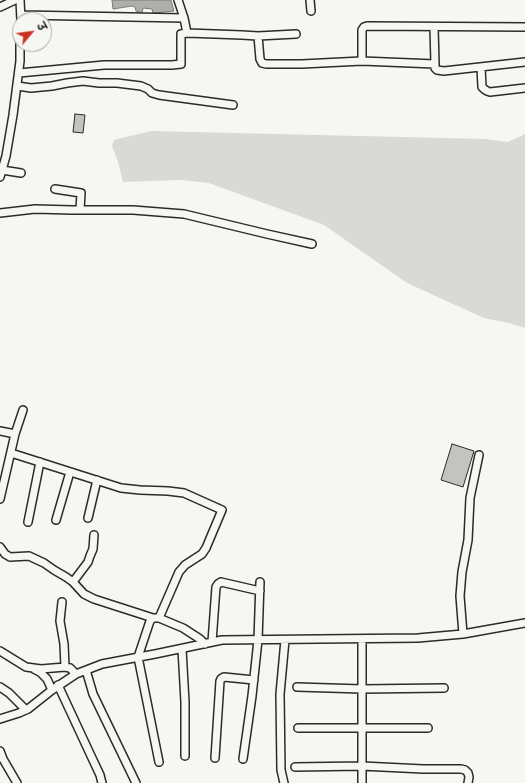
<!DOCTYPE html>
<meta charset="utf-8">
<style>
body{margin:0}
#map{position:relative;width:525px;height:783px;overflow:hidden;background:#f6f6f2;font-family:Delius,"Playpen Sans Deva",sans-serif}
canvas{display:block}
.north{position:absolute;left:12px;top:12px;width:40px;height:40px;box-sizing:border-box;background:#f6f6f2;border:1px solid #a5a5a2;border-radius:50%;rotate:61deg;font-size:11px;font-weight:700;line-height:16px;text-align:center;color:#2b2b2b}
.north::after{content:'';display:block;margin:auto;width:14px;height:18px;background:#c8321e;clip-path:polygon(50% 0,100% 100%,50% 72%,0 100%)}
</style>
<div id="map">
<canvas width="525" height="783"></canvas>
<div class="north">उ</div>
</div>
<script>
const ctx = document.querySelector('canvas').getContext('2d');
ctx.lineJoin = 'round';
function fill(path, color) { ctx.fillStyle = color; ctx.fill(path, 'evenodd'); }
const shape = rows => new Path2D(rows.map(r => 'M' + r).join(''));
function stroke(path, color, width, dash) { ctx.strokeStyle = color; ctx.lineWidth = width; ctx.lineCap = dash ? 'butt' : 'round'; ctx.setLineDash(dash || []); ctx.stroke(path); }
fill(shape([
 [151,131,485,139,508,142,525,134,525,328,509,323,484,318,407,283,324,225,209,183,180,180,123,182,118,162,112,146,114,140]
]), '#d9d9d5');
const water = shape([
 [112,0,171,0,174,11,153,13,152,9,143,8,142,13,136,11,135,7,132,6,113,9,112,0]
]);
fill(water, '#aeaeab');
stroke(water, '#7a7a78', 1);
const building = shape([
 [75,114,85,115,83,133,73,132,75,114],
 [452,444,474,451,463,487,441,480,452,444]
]);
fill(building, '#c3c3c0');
stroke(building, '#2b2b2b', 1);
const minor = shape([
 [20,0,21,20],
 [178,0,184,18,187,33,242,35,258,36,260,59,262,63,266,64,302,64,362,61,362,30,364,27,367,26,525,27],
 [310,0,311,11],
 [0,7,15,0],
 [21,15,184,18],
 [434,27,435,64,435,68,437,70,444,71,525,62],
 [258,36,296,34],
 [362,61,435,64],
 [481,67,482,87,484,89,487,91,490,92,525,88],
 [19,73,104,65,172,65,181,64,181,34,187,33],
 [17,86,31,88,52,86,67,83,83,81,99,83,117,83,141,86,148,89,152,93,159,95,233,105],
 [2,170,21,173],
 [0,177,6,156,13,115,20,61,20,44],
 [55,189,81,193,80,210],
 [0,213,35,209,72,210,133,210,184,214,267,234,312,244],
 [0,431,15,434,23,410],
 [11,453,121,488,140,490,168,491,184,493,222,510,206,548,202,554,185,565,179,572,159,618,153,618,150,621,138,657,159,762],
 [0,499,15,434],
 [88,518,97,480],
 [56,520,70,472],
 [28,522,40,462],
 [0,547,5,554,10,557,29,556,44,563,54,570,66,577,73,582,84,594,94,599,153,618],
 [73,582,88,562,90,556,93,549,94,535],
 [62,602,60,621,64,644,65,667],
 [159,618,183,628,200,639,205,644],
 [463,634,460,596,462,572,468,540,470,498,479,455],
 [362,639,362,783],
 [212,642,216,587,218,584,221,582,260,591],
 [182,649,185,702,185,756],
 [0,651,26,667,41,669,65,667,70,668,76,674],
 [34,669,40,672,47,679,52,690],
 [86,670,93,694,136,783],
 [58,685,92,758,100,775,102,783],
 [0,687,9,693,26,710],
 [297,687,362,689,444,688],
 [0,719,19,713,28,709,52,690,76,674,102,664,155,654,222,640,418,638,463,634,525,623],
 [298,728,428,728],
 [0,751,3,759,17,783],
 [215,758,220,681,221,679,224,677,254,680],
 [243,759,252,696,258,640,260,582],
 [295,767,362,766,423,769,461,769,465,770,468,773,469,777,468,783],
 [284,783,281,770,280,694,285,640]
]);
stroke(minor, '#2b2b2b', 10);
stroke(minor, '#f6f6f2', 7);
</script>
